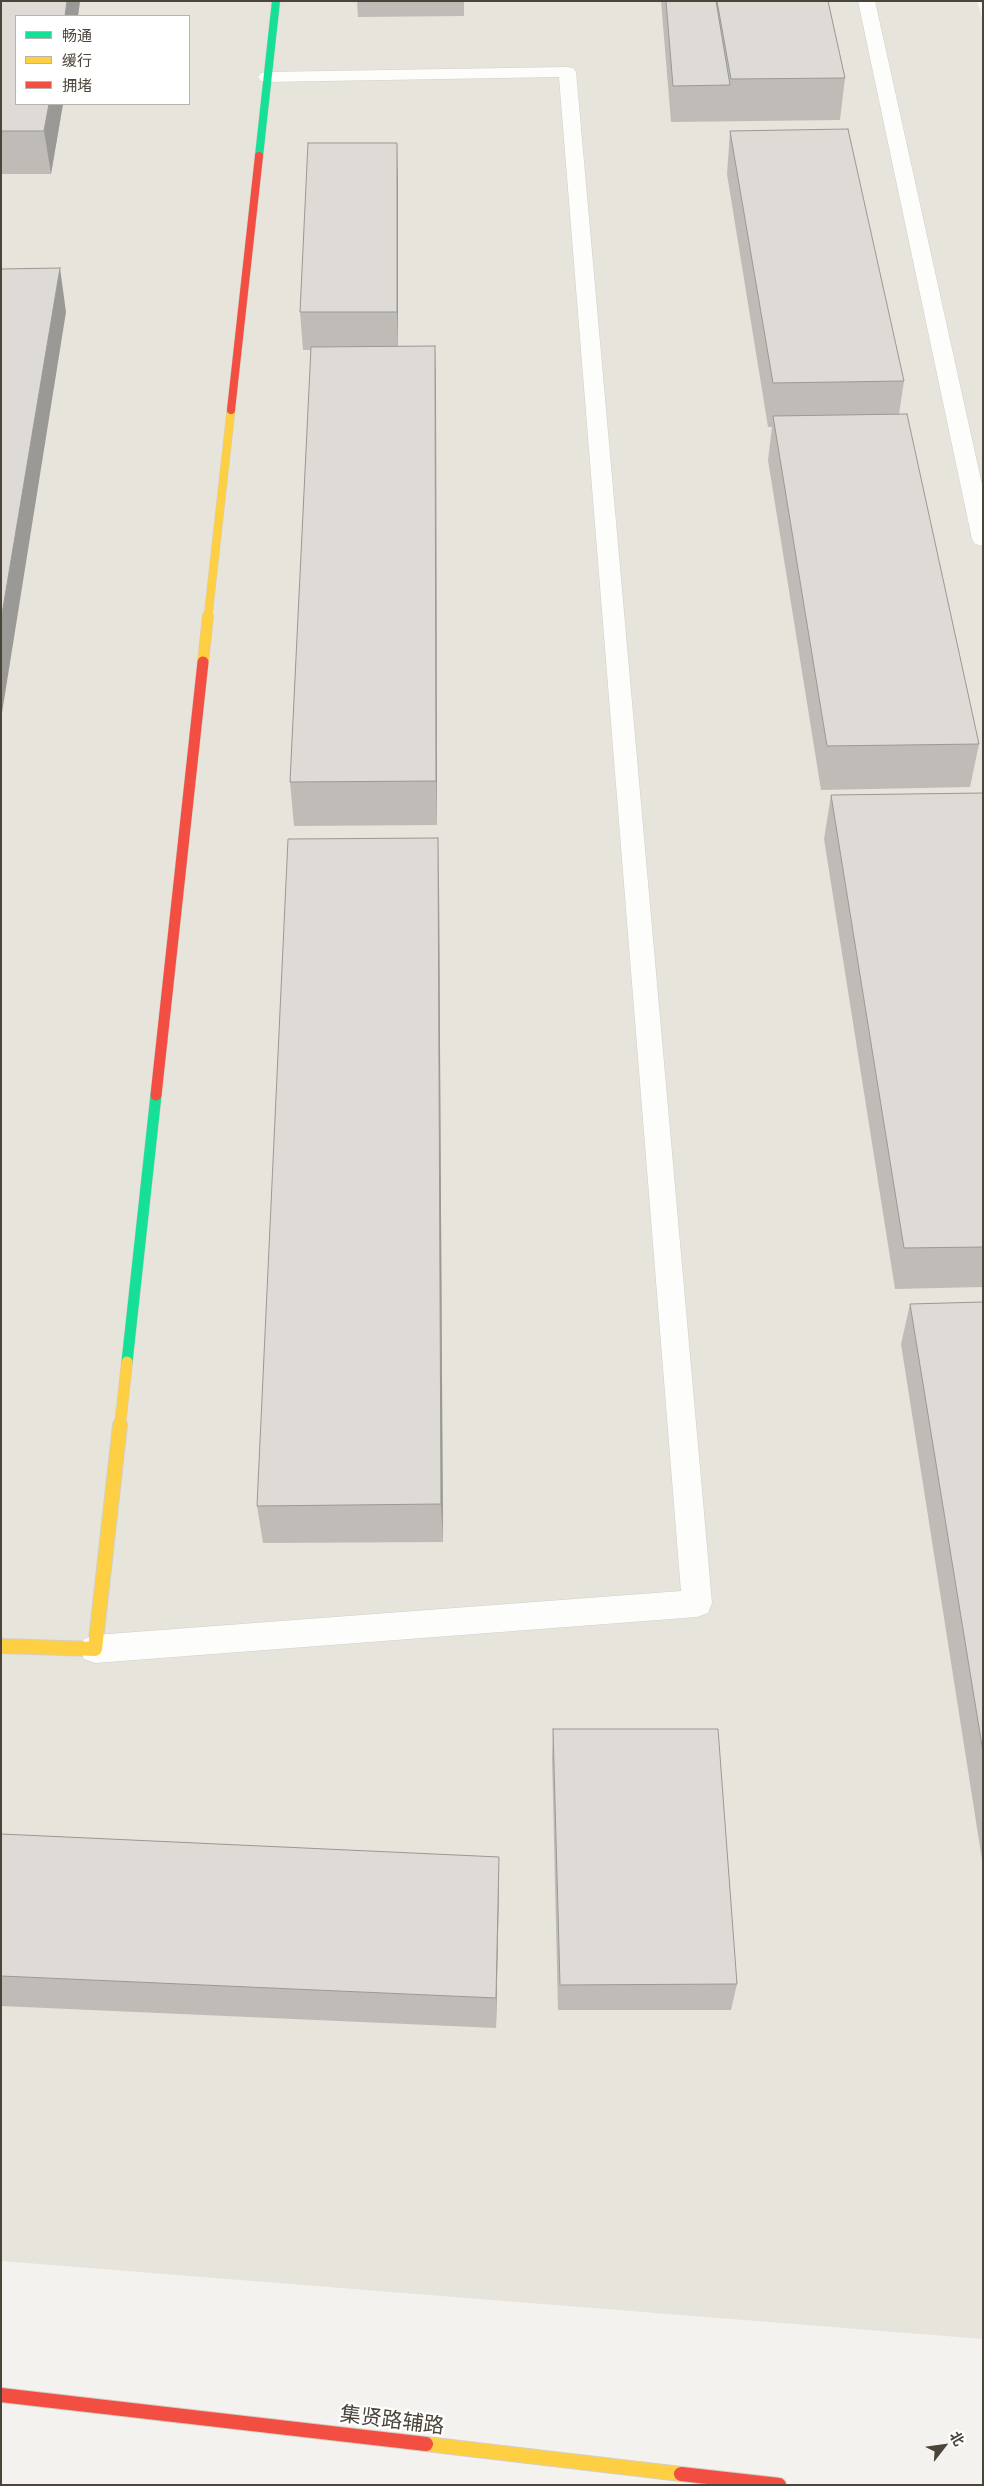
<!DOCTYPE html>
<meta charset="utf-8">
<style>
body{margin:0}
#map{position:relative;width:984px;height:2486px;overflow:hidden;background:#f4f2ee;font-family:"PT Sans","Noto Sans SC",sans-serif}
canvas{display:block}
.frame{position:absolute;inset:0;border:2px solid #4b4439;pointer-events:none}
.legend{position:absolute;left:15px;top:15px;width:175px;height:90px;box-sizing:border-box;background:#fff;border:1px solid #b7b4b0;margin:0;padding:6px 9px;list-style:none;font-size:15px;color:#4b4439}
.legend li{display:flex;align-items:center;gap:10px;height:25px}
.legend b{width:25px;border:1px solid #b7b4b0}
.north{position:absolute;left:919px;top:2421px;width:50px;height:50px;-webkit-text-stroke:4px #fff;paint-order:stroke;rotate:60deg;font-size:14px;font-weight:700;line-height:20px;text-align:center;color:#4b4439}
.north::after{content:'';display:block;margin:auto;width:18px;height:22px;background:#4b4439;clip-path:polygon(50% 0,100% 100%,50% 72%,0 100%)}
</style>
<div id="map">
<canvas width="984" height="2486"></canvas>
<div class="frame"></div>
<ul class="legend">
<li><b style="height:6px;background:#16e098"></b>畅通</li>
<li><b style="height:6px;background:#ffcf43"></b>缓行</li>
<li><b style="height:6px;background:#f24e42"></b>拥堵</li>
</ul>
<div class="north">北</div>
</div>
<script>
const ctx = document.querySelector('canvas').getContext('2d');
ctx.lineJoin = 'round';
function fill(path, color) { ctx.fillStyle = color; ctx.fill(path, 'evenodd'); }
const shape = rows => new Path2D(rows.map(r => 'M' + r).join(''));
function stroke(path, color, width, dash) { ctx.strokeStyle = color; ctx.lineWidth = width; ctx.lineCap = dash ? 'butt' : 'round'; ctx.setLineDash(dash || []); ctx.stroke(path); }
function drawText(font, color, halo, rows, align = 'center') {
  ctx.font = font + ' "PT Sans","Noto Sans SC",sans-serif'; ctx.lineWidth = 4.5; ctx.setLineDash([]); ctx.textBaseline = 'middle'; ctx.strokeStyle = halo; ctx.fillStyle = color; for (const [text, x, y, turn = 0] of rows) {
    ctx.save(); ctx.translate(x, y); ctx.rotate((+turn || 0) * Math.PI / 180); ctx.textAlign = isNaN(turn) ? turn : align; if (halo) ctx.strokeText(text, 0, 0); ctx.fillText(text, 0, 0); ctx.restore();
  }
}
fill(shape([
 [1,1,977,1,983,21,983,2339,1,2261],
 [16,16,189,16,189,104,16,104]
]), '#e7e4dc');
const lane = shape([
 [858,1,875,1,983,489,983,546,975,544,972,539,858,1],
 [567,67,573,68,576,72,712,1603,708,1613,697,1617,95,1663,84,1659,80,1649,84,1639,95,1635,681,1591,559,77,267,82,261,81,258,77,261,73,267,72,567,67]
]);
const fastFar1 = shape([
 [259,156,276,1]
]);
const fast = shape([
 [127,1362,156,1095]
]);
const slowFar2 = shape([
 [208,617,231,410]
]);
const slowFar1 = shape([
 [203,662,208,616],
 [120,1426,127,1362]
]);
const slow = shape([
 [1,1646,95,1649,120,1425],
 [426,2444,681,2474]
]);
const jamFar2 = shape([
 [231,410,259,156]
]);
const jamFar1 = shape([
 [156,1095,203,662]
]);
const jam = shape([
 [1,2395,426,2444],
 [681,2474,779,2485]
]);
stroke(lane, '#d2d0cb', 1);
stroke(fastFar1, '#d3cfc5', 9);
stroke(fast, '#d3cfc5', 12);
stroke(slowFar2, '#d3cfc5', 9);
stroke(slowFar1, '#d3cfc5', 12);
stroke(slow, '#d3cfc5', 16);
stroke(jamFar2, '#d3cfc5', 9);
stroke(jamFar1, '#d3cfc5', 12);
stroke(jam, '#d3cfc5', 16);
fill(lane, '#fdfdfc');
stroke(fastFar1, '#16e098', 8);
stroke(fast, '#16e098', 11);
stroke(slowFar2, '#ffcf43', 8);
stroke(slowFar1, '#ffcf43', 11);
stroke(slow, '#ffcf43', 14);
stroke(jamFar2, '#f24e42', 8);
stroke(jamFar1, '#f24e42', 11);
stroke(jam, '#f24e42', 14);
fill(shape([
 [1,1,80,1,78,16,16,16,63,104,51,174,1,174],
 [357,1,464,1,464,16,358,17],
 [661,1,828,1,845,78,840,120,671,122],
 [730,131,904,381,899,414,979,744,970,787,821,790,768,460,772,427,768,427,727,174],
 [398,180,398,346,435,346,436,390,437,825,294,826,290,782,311,350,303,350,300,312],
 [983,793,983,1287,895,1289,824,839,831,795],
 [439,881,443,1542,263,1543,257,1506],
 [983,1302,983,1866,901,1344,910,1304],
 [553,1729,737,1984,731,2010,558,2010,552,1758],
 [1,1834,499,1857,496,2028,1,2006]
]), '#bfbcb8');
fill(shape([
 [67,1,80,1,78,16,65,16],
 [49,104,63,104,51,174,44,131],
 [397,143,398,180,398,349,397,312],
 [60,268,66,312,1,719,1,620],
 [435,346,436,390,437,825,436,781],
 [438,838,439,881,443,1542,441,1504],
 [499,1857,499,1889,496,2028,496,1998]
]), '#9b9996');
const building = shape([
 [1,1,67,1,65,16,16,16,16,104,49,104,44,131,1,131,1,1],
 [666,1,716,1,730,85,673,86,666,1],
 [717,1,828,1,845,78,731,79,717,1],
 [848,129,904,381,773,383,730,131,848,129],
 [308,143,397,143,397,312,300,312,308,143],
 [60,268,1,620,1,269,60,268],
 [435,346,436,781,290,782,311,347,435,346],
 [907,414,979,744,827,746,773,416,907,414],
 [983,793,983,1247,904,1248,831,795,983,793],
 [438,838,441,1504,257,1506,288,839,438,838],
 [983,1302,983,1752,910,1304,983,1302],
 [553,1729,718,1729,737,1984,560,1985,553,1729],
 [1,1834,499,1857,496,1998,1,1976,1,1834]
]);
fill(building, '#dedbd6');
stroke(building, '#9b9996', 1);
drawText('21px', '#4b4439', '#fff', [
 ["集贤路辅路",392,2421,7]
]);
</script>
